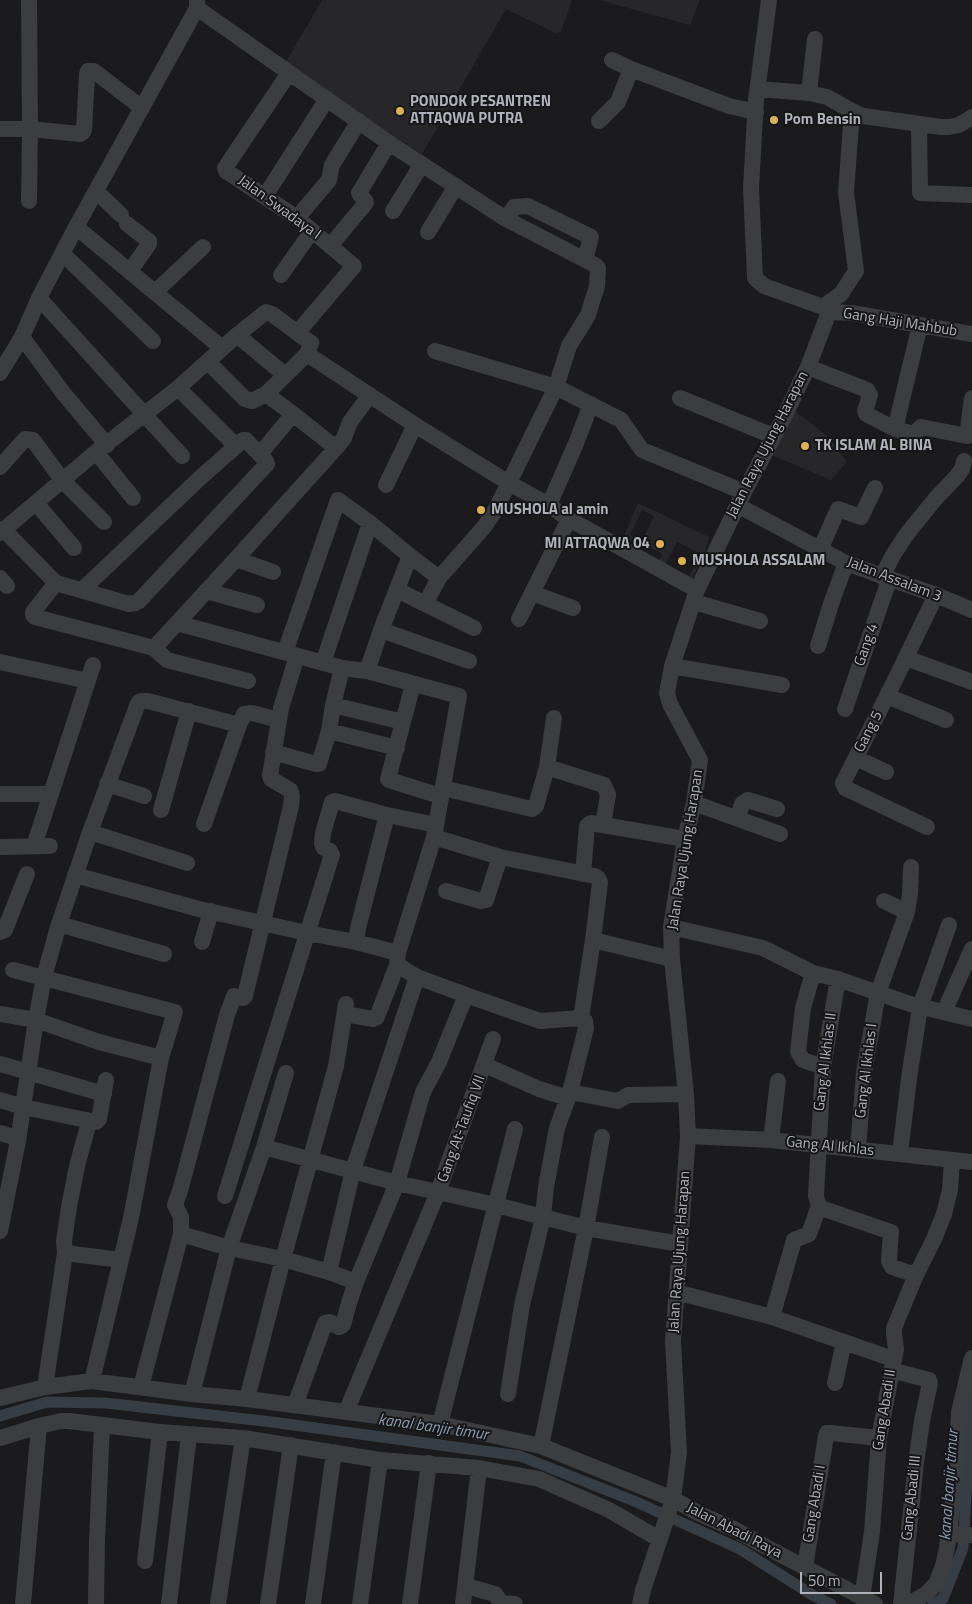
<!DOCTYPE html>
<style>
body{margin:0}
#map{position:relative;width:972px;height:1604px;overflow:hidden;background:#1b1a1c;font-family:"Titillium Web",sans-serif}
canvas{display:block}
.scale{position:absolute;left:800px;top:1572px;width:82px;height:22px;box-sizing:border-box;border:2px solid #afb2ba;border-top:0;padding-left:6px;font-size:15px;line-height:18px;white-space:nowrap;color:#afb2ba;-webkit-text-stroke:4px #161517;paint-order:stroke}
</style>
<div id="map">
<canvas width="972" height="1604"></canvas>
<div class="scale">50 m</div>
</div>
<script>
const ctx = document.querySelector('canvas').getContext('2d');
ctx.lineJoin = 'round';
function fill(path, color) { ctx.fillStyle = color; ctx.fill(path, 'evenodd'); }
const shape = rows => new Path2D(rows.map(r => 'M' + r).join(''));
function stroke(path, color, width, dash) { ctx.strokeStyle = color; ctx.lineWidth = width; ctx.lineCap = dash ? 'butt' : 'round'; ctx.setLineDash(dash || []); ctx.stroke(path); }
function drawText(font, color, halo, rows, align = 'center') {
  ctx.font = font + ' "Titillium Web",sans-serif'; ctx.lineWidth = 4; ctx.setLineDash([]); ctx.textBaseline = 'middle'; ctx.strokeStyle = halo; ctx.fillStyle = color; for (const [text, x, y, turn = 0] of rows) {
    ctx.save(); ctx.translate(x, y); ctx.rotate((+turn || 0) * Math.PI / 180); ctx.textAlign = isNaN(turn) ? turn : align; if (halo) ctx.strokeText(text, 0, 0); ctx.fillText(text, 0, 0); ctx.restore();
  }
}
fill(shape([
 [322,0,572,0,561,32,555,33,506,9,422,154,283,67],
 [599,0,700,0,690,25],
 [794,410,827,436,847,462,831,480,771,455],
 [638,503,709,537,703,557,689,584,619,547],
 [642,510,654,516,642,541,630,535],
 [632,538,662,554,658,563,628,547],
 [677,542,701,554,688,579,664,567]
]), '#272729');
stroke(shape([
 [0,1416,47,1402,106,1403,272,1422,520,1456,634,1501,740,1549,814,1596,831,1604],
 [933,1604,943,1599,963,1548,972,1390]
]), '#363d44', 11);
stroke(shape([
 [197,8,389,143,506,219,595,265,598,268,597,286,588,315,569,346,556,387,495,511,484,527,439,578,425,604],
 [612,60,631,69,729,106,756,112],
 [289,73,225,168,226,171,297,218,354,266,298,332],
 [758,89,809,93,827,97,852,111,846,192,856,271,841,294,823,307],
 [809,93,815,39],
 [852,111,863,116,941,127,949,127,959,125,972,117],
 [599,121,618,102,631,69],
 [919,124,920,193,972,195],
 [0,129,30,129,80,134,83,132,84,130,87,74,88,71,94,71,142,108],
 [96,191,121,215],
 [265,196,327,99],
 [29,201,30,129,29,0],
 [393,211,422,164],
 [297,218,329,180,332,165,359,121],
 [506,219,514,207,528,206,591,237,585,260],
 [127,224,149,241,149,244,130,271],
 [76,227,222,348],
 [428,232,456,186],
 [330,246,365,204,366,202,359,193,389,143],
 [63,254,153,341],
 [281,275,312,231],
 [155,292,203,247],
 [39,298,182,456],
 [829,312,852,313,972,334],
 [237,335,285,375],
 [22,337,64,394,107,445],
 [435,351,556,387,621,420,642,450,744,492],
 [307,354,415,425,509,483,549,505,569,519,697,590],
 [808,367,867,390,870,395,865,411,866,414,895,429,914,434,921,427,967,436,972,398],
 [0,373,22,337,39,298,76,227,197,8,197,0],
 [178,388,236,446],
 [266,394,293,414,336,448],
 [680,398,773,436],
 [895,429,920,325],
 [96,452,133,498],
 [260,454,293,414],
 [0,467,25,439,33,440,63,481,104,522],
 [386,485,415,425],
 [36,503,74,548],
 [549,505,577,441,591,404],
 [737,505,846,563,936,595,972,610],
 [3,529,56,583,129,604,135,603,139,601,267,464,266,461,246,440,243,440,200,478,82,590],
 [0,533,96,452,178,388,237,335,266,312,272,314,311,343,307,354,266,394,252,401,245,399,208,362],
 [820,550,838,509,861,517,875,488],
 [236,559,273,572],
 [882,577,893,555,906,535,936,498,957,476,962,469,964,461],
 [0,578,7,586],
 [56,583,33,612,33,615,35,617,154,648,167,660,248,681],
 [397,590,474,628],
 [206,591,257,605],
 [532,593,573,608],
 [694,602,760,621],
 [519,619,569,519],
 [177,623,342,668,367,671,459,696,434,837,500,857,595,876,598,878,600,882,593,940,581,1018,585,1021,586,1028,570,1092,557,1128,546,1187,543,1217,522,1305,508,1394],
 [381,630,469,661],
 [818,646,832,601,846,563],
 [154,648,236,559,336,448,344,438,350,422,370,395],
 [285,652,338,500,370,523,410,556,439,578],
 [906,658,972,682],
 [0,662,88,681],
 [323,663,370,523],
 [672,666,782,685],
 [367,671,381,630,410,556],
 [413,684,388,779,389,780,440,796],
 [887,696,946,720],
 [333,705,403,722],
 [845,709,889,580],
 [554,718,547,767,604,785,608,795,603,825],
 [329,731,397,748],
 [273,752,316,764,319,764,329,731,333,705,342,668],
 [856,758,886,772],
 [107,784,144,796],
 [443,788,532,809,536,806,547,767],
 [0,794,51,794],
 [694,803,780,834],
 [161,810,189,711],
 [738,818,742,804,748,800,777,809],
 [204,824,239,725,244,714,252,713,279,720],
 [927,827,845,788,843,783,896,678,936,595],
 [90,832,187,863],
 [34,846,93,665],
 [0,847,50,846],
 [583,874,587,826,591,823,685,839],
 [75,875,199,909,307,933,356,942,398,953,397,965,399,966,417,977,466,995,540,1021,581,1018],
 [446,891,481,901,486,900,500,857],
 [907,912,910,894,911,867],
 [59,924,164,954],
 [671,927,763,948,813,973,838,979,910,1004,972,1019],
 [0,932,5,930,6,927,27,874],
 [593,940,672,959],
 [202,942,211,911],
 [356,942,358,928,387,815],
 [398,953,434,837],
 [13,970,175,1012,161,1058,131,1218,92,1381],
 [813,973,803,1008,798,1052,803,1060,823,1067],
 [838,979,823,1067,816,1196,819,1206,824,1209,891,1232,889,1261,892,1267,916,1275,894,1328,894,1334,896,1349,879,1438,872,1532,862,1598],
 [944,1012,972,949],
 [0,1014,36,1020,99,1042,161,1058],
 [345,1014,373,1019,377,1017,397,965],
 [0,1064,104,1094],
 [485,1065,539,1089,568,1098],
 [570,1092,618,1101,628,1095,686,1094],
 [0,1100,23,1107,96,1122,99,1119,106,1080],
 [0,1133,17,1138],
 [688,1136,771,1140,972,1162],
 [771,1140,778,1081],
 [264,1147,397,1183,496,1205,586,1228,680,1244],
 [858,1149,864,1072,878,993,907,912,884,901],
 [900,1154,909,1078,920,1007,949,925],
 [225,1196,330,861,332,855,330,851,324,848,322,844,323,833,332,802,335,801,387,815,436,825],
 [0,1231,18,1141,36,1020,44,977,59,924,90,832,138,703,141,701,148,701,239,725],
 [181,1234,229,1248,283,1259,329,1272,356,1282],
 [65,1253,121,1260],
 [329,1272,353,1170,417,977],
 [916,1275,934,1239,944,1214,950,1190,952,1160],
 [676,1292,772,1317,893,1359],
 [772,1317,794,1240,809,1234,819,1206],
 [891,1370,929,1380,930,1383,922,1421,916,1463,901,1604],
 [835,1383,844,1342],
 [45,1387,65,1253,64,1241,69,1207,77,1166,89,1122],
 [141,1387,181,1234,181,1217,175,1205,180,1191,227,1015,234,996,243,998,245,996,291,806,292,796,290,790,271,779,270,776,281,708,297,656],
 [192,1394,229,1248,264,1147,286,1073],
 [0,1398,45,1387,92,1381,192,1394,247,1399,440,1424,541,1446,673,1499,700,1514,734,1529,766,1547,875,1604],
 [247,1399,283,1259,336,1066,346,1004],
 [295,1405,325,1323,329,1322,339,1327,343,1325,349,1303,356,1282,397,1183,423,1092,439,1062,466,995],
 [346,1412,438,1192,493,1039],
 [440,1424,515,1129],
 [0,1438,39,1426,61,1421,69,1421,160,1432,243,1438,380,1460,479,1468,539,1479,609,1510,659,1539],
 [541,1446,586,1228,602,1137],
 [949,1534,972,1535],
 [145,1561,160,1432],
 [805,1567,826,1436,827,1433,831,1433,879,1438],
 [466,1586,495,1594,501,1603,515,1604],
 [23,1604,39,1426],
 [96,1604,97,1541,102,1425],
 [169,1604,189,1435],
 [218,1604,243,1438],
 [268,1604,291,1445],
 [313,1604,334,1452],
 [360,1604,380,1460],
 [410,1604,429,1463],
 [463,1604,479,1468],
 [640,1604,643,1590,673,1499,679,1452,673,1341,688,1136,686,1094,672,959,671,927,685,839,694,803,700,760,670,704,667,693,672,666,697,590,744,492,783,419,808,367,829,312,823,307,764,286,755,278,751,188,756,100,769,0],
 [909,1604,926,1594,936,1584,943,1566,947,1548,956,1477,959,1412,972,1358]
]), '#3c3d41', 16);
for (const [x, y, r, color] of [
 [400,111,5,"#ddb352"],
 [774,120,5,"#ddb352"],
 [805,446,5,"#ddb352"],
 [481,510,5,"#ddb352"],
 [660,544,5,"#ddb352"],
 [682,561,5,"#ddb352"]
]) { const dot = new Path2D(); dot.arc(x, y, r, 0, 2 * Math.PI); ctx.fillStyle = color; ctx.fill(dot); stroke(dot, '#161517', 2); }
drawText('bold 15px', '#afb2ba', '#161517', [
 ["PONDOK PESANTREN",410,102],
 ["ATTAQWA PUTRA",410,119],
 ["Pom Bensin",784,120],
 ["TK ISLAM AL BINA",815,446],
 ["MUSHOLA al amin",491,510],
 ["MI ATTAQWA 04",650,544,"right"],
 ["MUSHOLA ASSALAM",692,561]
], 'left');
drawText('15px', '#afb2ba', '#161517', [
 ["Jalan Swadaya I",279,208,36],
 ["Gang Haji Mahbub",900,323,9],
 ["Jalan Raya Ujung Harapan",768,445,-63],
 ["Jalan Assalam 3",894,580,21],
 ["Gang 4",867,645,-71],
 ["Gang 5",869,732,-63],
 ["Jalan Raya Ujung Harapan",686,850,-81],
 ["Gang Al Ikhlas II",826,1062,-83],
 ["Gang Al Ikhlas I",867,1071,-83],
 ["Gang At-Taufiq VII",462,1129,-70],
 ["Gang Al Ikhlas",830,1147,6],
 ["Jalan Raya Ujung Harapan",680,1252,-86],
 ["Gang Abadi II",885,1410,-81],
 ["Gang Abadi III",912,1498,-84],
 ["Gang Abadi I",815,1504,-81],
 ["Jalan Abadi Raya",734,1531,27]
]);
drawText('italic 16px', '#8a9db0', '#161517', [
 ["kanal banjir timur",433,1428,8],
 ["kanal banjir timur",950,1485,-86]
]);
</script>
